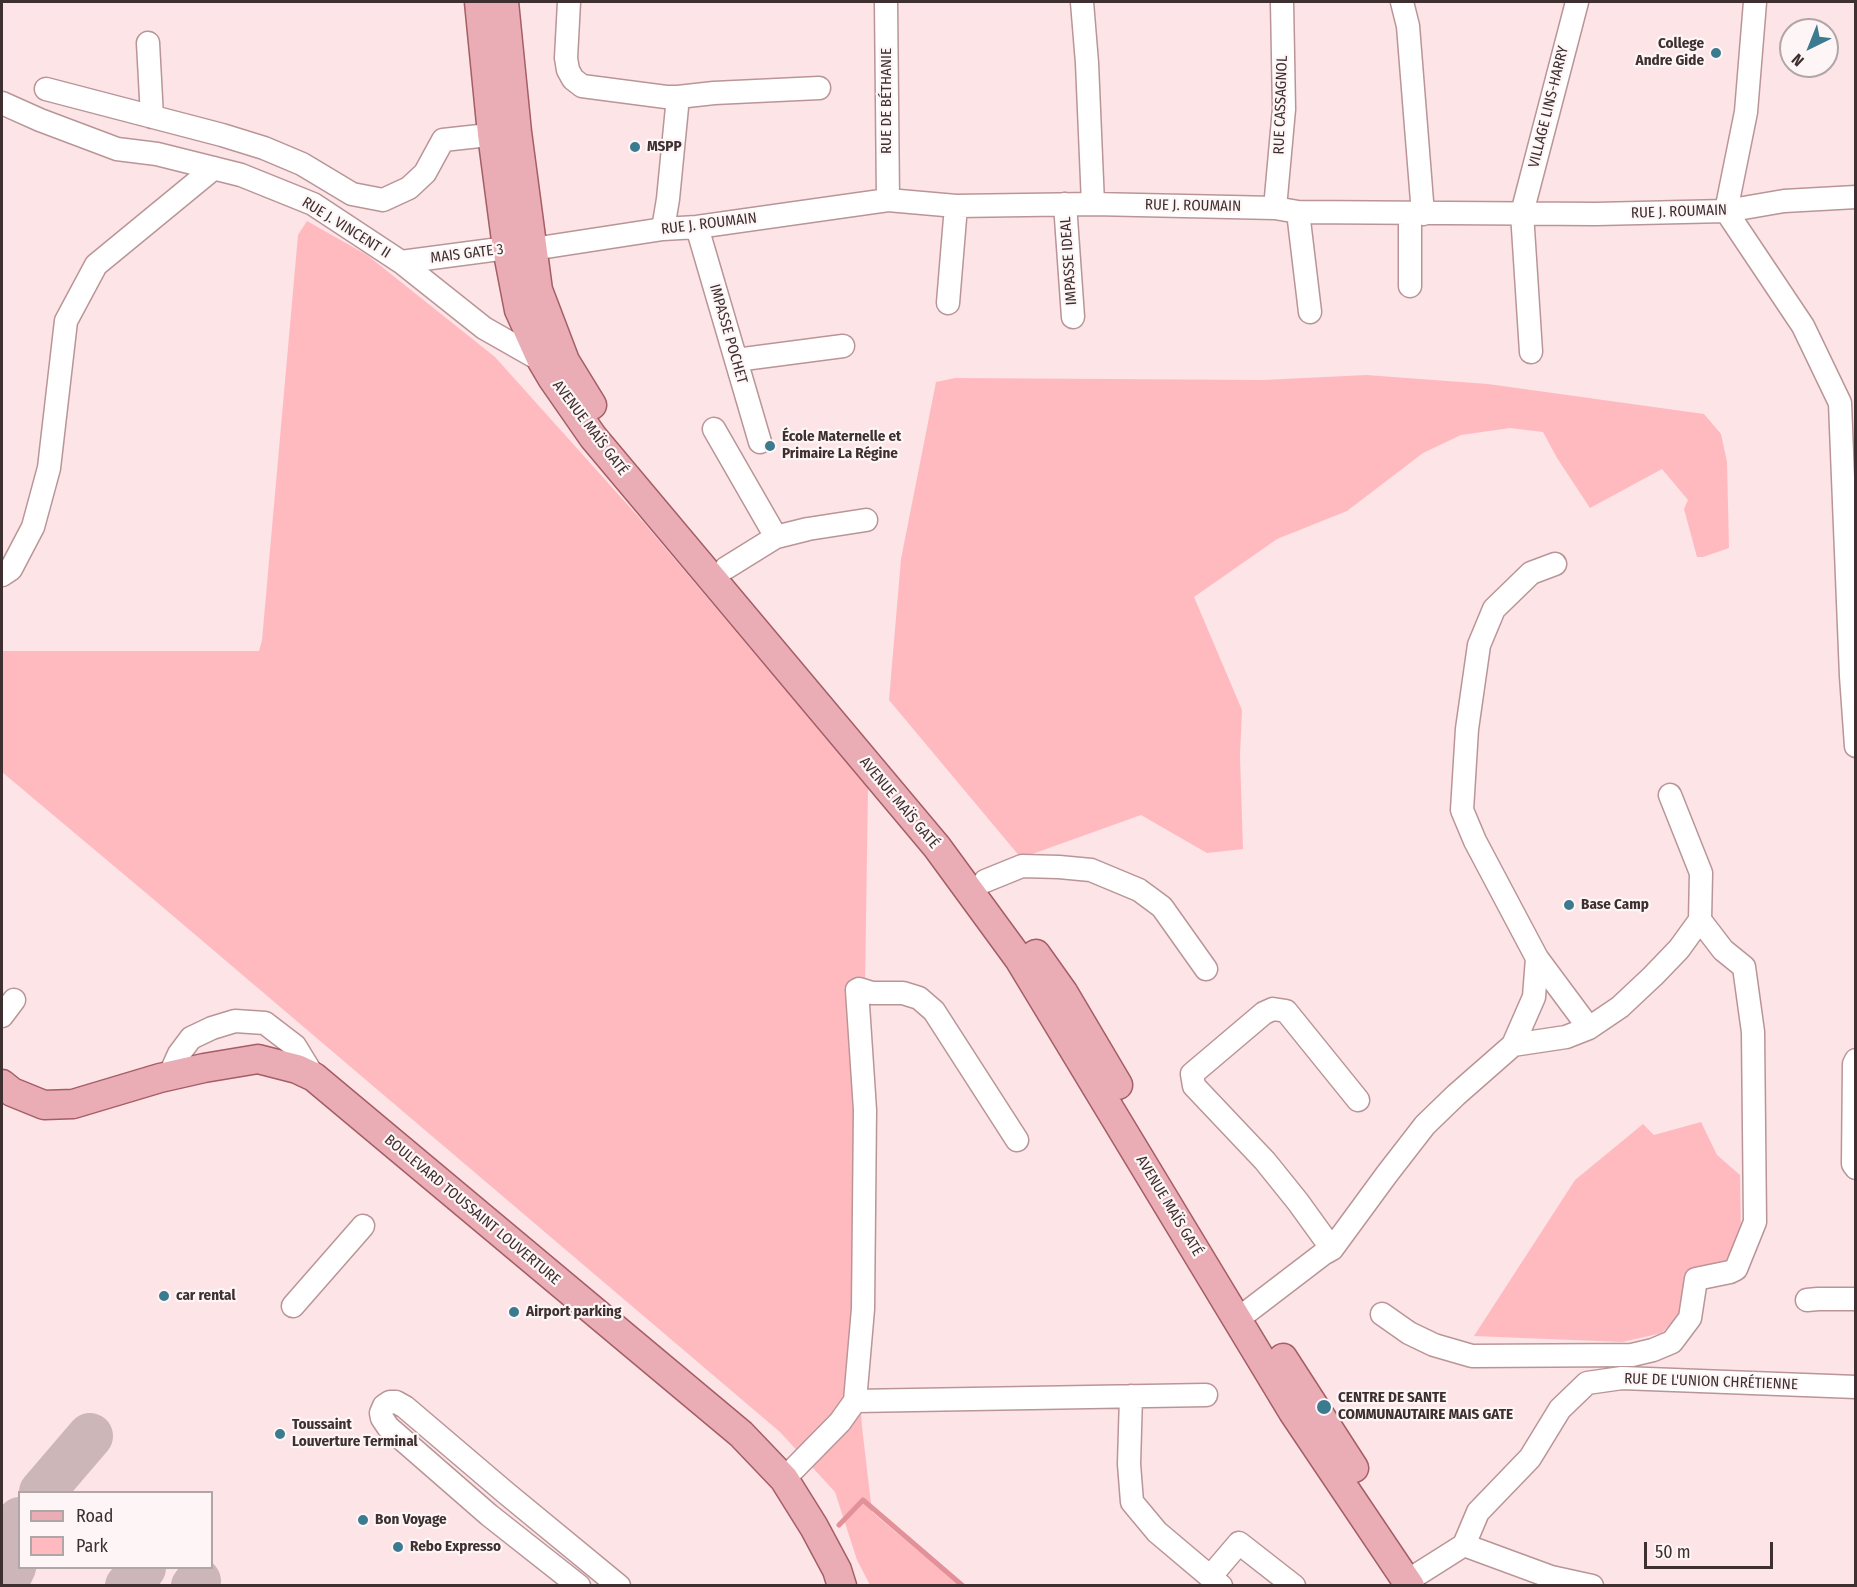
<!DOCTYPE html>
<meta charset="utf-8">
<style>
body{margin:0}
#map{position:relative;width:1857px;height:1587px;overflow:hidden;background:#fde4e6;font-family:"Fira Sans Condensed",sans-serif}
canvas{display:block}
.frame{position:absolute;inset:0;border:3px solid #3e2f30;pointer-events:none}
.legend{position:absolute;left:18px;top:1491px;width:195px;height:78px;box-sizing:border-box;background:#fef6f6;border:2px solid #b1a6a7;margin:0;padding:8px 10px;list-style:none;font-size:18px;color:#3e2f30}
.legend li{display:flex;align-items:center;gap:12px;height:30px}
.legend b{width:30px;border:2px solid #b1a6a7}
.north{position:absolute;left:1779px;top:18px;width:60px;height:60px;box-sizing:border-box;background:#fef6f6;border:2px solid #b1a6a7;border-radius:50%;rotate:223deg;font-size:16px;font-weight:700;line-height:24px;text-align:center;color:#3e2f30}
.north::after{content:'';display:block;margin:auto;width:21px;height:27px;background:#3b7a8f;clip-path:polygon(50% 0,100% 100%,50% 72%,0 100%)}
.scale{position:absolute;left:1644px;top:1542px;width:129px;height:27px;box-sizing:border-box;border:3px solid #3e2f30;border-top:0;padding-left:8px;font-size:18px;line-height:21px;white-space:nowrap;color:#3e2f30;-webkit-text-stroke:4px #fef6f6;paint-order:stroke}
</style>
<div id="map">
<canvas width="1857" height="1587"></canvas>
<div class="frame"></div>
<ul class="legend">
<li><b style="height:8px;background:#eaadb5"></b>Road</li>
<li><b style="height:16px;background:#ffbac0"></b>Park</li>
</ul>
<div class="north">N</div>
<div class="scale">50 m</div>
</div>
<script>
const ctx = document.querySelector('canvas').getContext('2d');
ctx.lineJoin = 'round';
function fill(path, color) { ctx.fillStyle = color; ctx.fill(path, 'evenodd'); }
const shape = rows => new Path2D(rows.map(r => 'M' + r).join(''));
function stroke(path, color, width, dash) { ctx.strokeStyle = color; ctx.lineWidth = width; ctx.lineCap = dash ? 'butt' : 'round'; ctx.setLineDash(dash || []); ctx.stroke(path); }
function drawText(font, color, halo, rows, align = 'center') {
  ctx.font = font + ' "Fira Sans Condensed",sans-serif'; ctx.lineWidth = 4.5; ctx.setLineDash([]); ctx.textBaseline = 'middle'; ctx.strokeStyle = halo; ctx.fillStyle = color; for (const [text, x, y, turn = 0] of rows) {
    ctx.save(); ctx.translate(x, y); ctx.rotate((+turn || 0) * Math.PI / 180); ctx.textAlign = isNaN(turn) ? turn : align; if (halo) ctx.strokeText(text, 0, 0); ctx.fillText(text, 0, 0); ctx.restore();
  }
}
fill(shape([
 [307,221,367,255,495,357,644,523,868,788,859,1377,862,1427,872,1512,959,1585,870,1585,857,1560,835,1492,780,1432,152,898,2,772,2,651,259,651,262,640,298,235],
 [1366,375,1488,384,1704,414,1721,434,1727,462,1729,548,1703,557,1697,557,1684,509,1688,500,1662,469,1590,508,1557,458,1543,432,1510,428,1461,435,1423,453,1347,511,1277,539,1194,597,1242,710,1240,756,1243,849,1207,853,1141,815,1021,858,889,700,901,559,936,382,955,378,1263,380],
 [1701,1122,1717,1155,1740,1175,1741,1233,1721,1269,1662,1333,1622,1342,1474,1336,1575,1180,1643,1124,1654,1135]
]), '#ffbac0');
stroke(shape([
 [839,1525,863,1500,963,1586]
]), '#e39199', 5);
stroke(shape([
 [42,1492,90,1436],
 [4,1586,13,1567,16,1554,16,1539,14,1527,20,1520],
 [128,1586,143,1568],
 [194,1586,198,1581]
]), '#ccb6b7', 46);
const minor = shape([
 [569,2,566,58,568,70,573,79,582,86,666,97,678,97],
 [886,2,888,200],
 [1082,2,1087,63,1093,204],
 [1402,2,1408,26,1423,214],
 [1755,2,1746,112,1726,211,1803,326,1840,403,1851,676,1856,746],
 [148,43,152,117],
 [46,89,222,135,264,148,302,164,352,194,383,200,409,188,425,173,443,140,507,133],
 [2,103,40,120,117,149,157,154,241,175,313,204,401,262,484,328,542,361,549,361],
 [1065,204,1073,317],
 [1275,208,1284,109,1282,2],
 [1298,212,1310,312],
 [697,227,760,442],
 [663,229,668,199,678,97,714,93,819,88],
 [401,262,507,248,533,249,663,229,697,227,888,200,956,206,1093,204,1275,208,1298,212,1596,214,1726,211,1784,201,1856,197],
 [1410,286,1410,214],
 [948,303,956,206],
 [1531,352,1522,213,1577,2],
 [736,360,843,346],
 [714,429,776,537],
 [726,568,776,537,808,529,866,520],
 [2,575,11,569,33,527,49,468,66,321,96,265,214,168],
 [985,881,1022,866,1059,867,1091,870,1139,890,1162,907,1206,969],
 [1537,958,1589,1028],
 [2,1016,14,1000],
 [1513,1045,1534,997,1537,958,1475,841,1462,810,1467,729,1479,645,1494,609,1531,573,1555,564],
 [1856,1060,1854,1064,1853,1164,1856,1168],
 [169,1076,179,1054,191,1038,212,1028,235,1021,265,1023,295,1046,314,1077],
 [1332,1249,1298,1202,1265,1161,1194,1086,1192,1074,1264,1013,1273,1009,1286,1011,1358,1100],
 [1807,1300,1818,1299,1856,1299],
 [293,1306,363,1226],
 [1382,1314,1409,1333,1434,1345,1472,1356,1632,1355,1653,1350,1672,1342,1690,1318,1696,1279,1730,1272,1736,1269,1755,1222,1753,1032,1744,967,1723,950,1700,920,1701,873,1670,795],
 [1238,1319,1323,1254,1332,1249,1387,1174,1425,1125,1456,1095,1513,1045,1566,1037,1589,1028,1620,1007,1653,976,1679,949,1700,920],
 [1131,1396,1129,1464,1132,1502,1157,1532,1221,1586],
 [855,1401,1206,1395],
 [784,1479,840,1422,855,1401,863,1309,865,1110,857,990,859,989,872,993,903,993,919,998,934,1011,1017,1140],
 [1464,1545,1551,1577,1592,1586],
 [1210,1577,1239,1543,1294,1586],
 [1407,1581,1464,1545,1478,1512,1530,1458,1560,1409,1587,1383,1622,1378,1856,1387],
 [579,1586,489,1515,388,1427,382,1418,381,1413,384,1406,390,1402,396,1402,405,1407,506,1493,619,1586]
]);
const major = shape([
 [479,2,492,134,507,248,519,310,542,361,552,378,593,437,937,847,1019,959,1293,1412,1410,1586],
 [504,2,517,132,538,290,565,361,592,405],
 [1036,954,1063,992,1118,1085],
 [2,1084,12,1092,44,1105,73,1104,160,1078,204,1068,258,1059,297,1069,314,1077,741,1434,784,1479,814,1527,837,1570,842,1586],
 [1283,1358,1354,1468]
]);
stroke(minor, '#ba9597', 25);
stroke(major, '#a55d66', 31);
stroke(minor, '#fff', 22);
stroke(major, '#eaadb5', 28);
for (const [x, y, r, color] of [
 [1716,53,6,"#3b7a8f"],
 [635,147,6,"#3b7a8f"],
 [770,446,6,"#3b7a8f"],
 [1569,905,6,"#3b7a8f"],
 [164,1296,6,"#3b7a8f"],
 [514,1312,6,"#3b7a8f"],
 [1324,1407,8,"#3b7a8f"],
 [280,1434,6,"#3b7a8f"],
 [363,1520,6,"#3b7a8f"],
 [398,1547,6,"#3b7a8f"]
]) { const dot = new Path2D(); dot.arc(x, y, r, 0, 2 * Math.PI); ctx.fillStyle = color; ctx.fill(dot); stroke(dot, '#fef6f6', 2); }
drawText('bold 15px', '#3e2f30', '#fef6f6', [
 ["College",1704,44,"right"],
 ["Andre Gide",1704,61,"right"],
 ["MSPP",647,147],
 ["École Maternelle et",782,437],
 ["Primaire La Régine",782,454],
 ["Base Camp",1581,905],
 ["car rental",176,1296],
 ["Airport parking",526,1312],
 ["CENTRE DE SANTE",1338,1398],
 ["COMMUNAUTAIRE MAIS GATE",1338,1415],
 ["Toussaint",292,1425],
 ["Louverture Terminal",292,1442],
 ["Bon Voyage",375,1520],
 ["Rebo Expresso",410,1547]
], 'left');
drawText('15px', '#3e2f30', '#fef6f6', [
 ["RUE DE BÉTHANIE",887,101,-90],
 ["RUE CASSAGNOL",1281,105,-88],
 ["VILLAGE LINS-HARRY",1549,107,-76],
 ["RUE J. ROUMAIN",1193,206,1],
 ["RUE J. ROUMAIN",1679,212,-2],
 ["RUE J. ROUMAIN",709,224,-7],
 ["RUE J. VINCENT II",346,228,32],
 ["MAIS GATE 3",467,254,-7],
 ["IMPASSE IDEAL",1069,261,-94],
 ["IMPASSE POCHET",728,334,74],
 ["AVENUE MAÏS GATÉ",590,428,53],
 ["AVENUE MAÏS GATÉ",899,803,50],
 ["AVENUE MAÏS GATÉ",1169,1206,59],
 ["BOULEVARD TOUSSAINT LOUVERTURE",472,1210,40],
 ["RUE DE L'UNION CHRÉTIENNE",1711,1382,2]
]);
</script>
